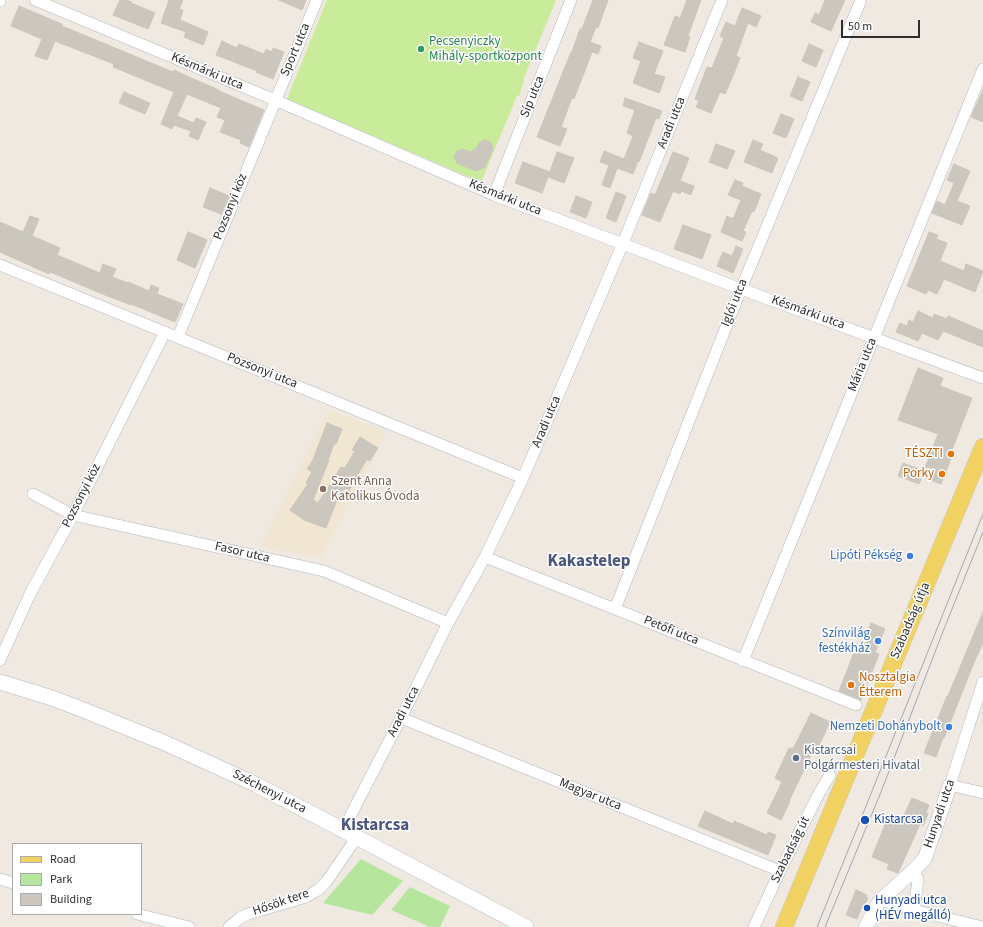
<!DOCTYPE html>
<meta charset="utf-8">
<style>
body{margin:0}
#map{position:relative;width:983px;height:927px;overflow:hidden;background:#efe9e1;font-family:"Source Sans 3",sans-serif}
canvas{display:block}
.legend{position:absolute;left:12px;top:843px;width:130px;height:72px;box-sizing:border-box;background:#fff;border:1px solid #ababab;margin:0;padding:5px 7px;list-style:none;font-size:12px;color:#2e2e2e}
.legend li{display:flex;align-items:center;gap:8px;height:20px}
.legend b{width:20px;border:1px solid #ababab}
.scale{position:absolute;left:841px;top:20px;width:79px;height:18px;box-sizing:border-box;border:2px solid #2e2e2e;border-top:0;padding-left:5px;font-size:12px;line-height:14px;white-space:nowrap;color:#2e2e2e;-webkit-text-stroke:3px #fff;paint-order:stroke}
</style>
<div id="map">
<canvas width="983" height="927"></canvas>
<ul class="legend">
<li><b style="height:5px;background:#f2d163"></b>Road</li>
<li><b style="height:11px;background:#b6e59e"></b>Park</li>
<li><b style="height:11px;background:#cbc7bf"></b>Building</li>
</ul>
<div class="scale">50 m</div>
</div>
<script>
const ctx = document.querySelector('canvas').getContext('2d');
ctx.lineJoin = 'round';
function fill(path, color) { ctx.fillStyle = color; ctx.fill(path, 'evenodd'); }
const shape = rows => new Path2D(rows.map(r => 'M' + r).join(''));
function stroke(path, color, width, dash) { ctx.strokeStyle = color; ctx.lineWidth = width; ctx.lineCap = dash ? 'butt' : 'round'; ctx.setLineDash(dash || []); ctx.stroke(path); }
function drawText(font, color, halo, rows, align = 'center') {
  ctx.font = font + ' "Source Sans 3",sans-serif'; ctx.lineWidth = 3; ctx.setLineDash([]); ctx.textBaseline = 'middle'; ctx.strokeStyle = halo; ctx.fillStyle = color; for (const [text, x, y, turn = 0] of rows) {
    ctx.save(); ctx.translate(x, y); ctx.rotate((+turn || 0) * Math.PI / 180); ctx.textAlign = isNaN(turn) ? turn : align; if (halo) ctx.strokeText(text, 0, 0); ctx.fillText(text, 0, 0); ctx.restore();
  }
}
fill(shape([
 [328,410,386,432,321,558,260,546]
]), '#f0e6d1');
fill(shape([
 [361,859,403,881,372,915,323,903],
 [410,887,450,906,440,927,430,927,391,910]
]), '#b6e59e');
fill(shape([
 [327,0,556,0,523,80,524,81,519,96,517,96,481,182,287,99]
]), '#c9ec9a');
const building = shape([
 [120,0,126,0,132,2,131,3,155,13,148,29,113,15,120,0],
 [169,0,183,0,179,9,183,10,180,20,208,32,203,45,184,37,186,32,161,23,169,0],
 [279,0,306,0,302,10,279,0],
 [593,0,608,0,598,28,596,27,590,42,601,46,598,54,592,52,574,99,572,98,561,127,567,129,560,146,537,137,571,52,572,52,580,29,582,29,593,0],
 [687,0,701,0,688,36,690,37,685,52,664,45,675,16,680,18,687,0],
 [825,0,845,0,831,31,811,22,815,13,819,15,825,0],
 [19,6,62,24,62,26,173,72,174,70,189,77,219,90,219,91,264,110,249,147,240,143,241,140,220,132,225,120,217,117,221,108,187,94,177,116,194,123,196,118,206,122,198,140,189,136,191,131,174,125,172,129,161,124,174,92,113,67,114,64,55,41,47,60,35,56,42,39,11,26,19,6],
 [742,8,761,16,756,27,748,23,736,56,740,58,735,71,725,94,720,92,711,113,696,107,699,101,695,99,707,67,712,68,724,38,720,36,726,22,735,26,742,8],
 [222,41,237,48,239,44,264,54,266,49,272,52,273,48,284,52,273,79,256,72,257,71,216,55,222,41],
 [639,42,663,51,654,74,665,77,659,93,633,83,641,61,633,58,639,42],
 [809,44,823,50,816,67,802,61,809,44],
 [798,77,810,82,802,101,790,96,798,77],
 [983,90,983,122,971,117,983,90],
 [124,92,150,103,145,114,119,103,124,92],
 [625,98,662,111,659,119,656,118,639,162,638,161,633,174,617,168,610,188,602,185,609,165,600,162,604,151,624,159,633,136,627,133,635,110,623,106,625,98],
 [781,114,794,119,786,138,773,133,781,114],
 [485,140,491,142,493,149,485,167,476,171,457,163,454,157,457,151,463,149,470,152,476,149,480,142,485,140],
 [753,140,763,144,760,150,778,158,772,173,744,162,753,140],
 [716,144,735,151,727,169,709,162,716,144],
 [557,152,574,158,564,183,548,177,557,152],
 [673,152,689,158,680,181,694,186,691,195,681,191,680,194,673,191,660,222,642,215,651,193,655,195,673,152],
 [523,162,550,172,542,193,515,183,523,162],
 [954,164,970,171,957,201,970,206,962,225,932,213,937,201,945,205,954,183,947,180,954,164],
 [735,180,743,183,742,186,761,194,754,212,752,211,743,231,746,232,742,241,721,232,727,216,733,219,741,200,728,195,735,180],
 [210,188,229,196,221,214,203,207,210,188],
 [616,192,626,196,616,222,606,218,616,192],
 [576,196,592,202,586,218,570,212,576,196],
 [30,216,39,219,32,236,60,248,57,255,100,273,103,264,116,269,112,277,128,283,128,282,149,291,151,285,159,288,157,294,183,304,175,322,131,304,131,305,105,295,50,272,49,274,0,252,0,222,23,232,30,216],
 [683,225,711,235,702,259,674,249,683,225],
 [188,232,207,240,195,268,177,260,188,232],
 [929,232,938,235,936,239,947,243,940,261,964,271,966,264,983,271,975,292,944,279,937,294,928,290,926,294,907,286,929,232],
 [736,246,743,249,733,273,717,266,723,252,732,256,736,246],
 [918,311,933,318,934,314,947,319,948,316,983,331,983,347,943,331,938,340,922,333,918,341,896,332,900,323,907,326,909,320,913,322,918,311],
 [918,368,943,378,940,386,972,398,952,450,954,451,941,484,922,477,919,484,898,476,903,463,924,471,938,434,898,420,918,368],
 [327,423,342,429,336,444,334,444,328,460,329,460,313,500,318,503,341,467,345,468,355,451,352,450,360,437,378,448,370,461,367,459,354,481,349,491,344,489,338,500,337,500,326,528,304,520,290,510,308,484,306,483,312,472,307,469,313,460,327,423],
 [983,612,983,643,975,660,944,738,943,738,936,757,924,753,947,696,948,696,983,612],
 [871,623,885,629,875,652,879,654,861,700,839,691,857,645,862,647,871,623],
 [811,713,830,722,815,754,812,753,789,801,790,801,781,820,767,813,782,782,775,778,789,748,793,749,811,713],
 [912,798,929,805,926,813,928,814,923,826,920,824,898,873,887,869,889,864,872,857,889,815,902,820,912,798],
 [705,811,733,824,734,821,767,835,768,832,776,835,768,855,698,826,705,811],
 [856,890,867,895,866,897,868,898,864,906,862,906,857,919,846,915,856,890]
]);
fill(building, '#cbc7bf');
stroke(building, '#cbc5ba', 1);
const minor = shape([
 [35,0,275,100,494,195,741,289,983,378],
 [0,1,0,0],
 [494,195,571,0],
 [0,265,523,478],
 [178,337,317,0],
 [33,494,73,515,324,571,448,623],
 [485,557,615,609,856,705],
 [615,609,741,289,861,0],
 [0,660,30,594,73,515,165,332],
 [743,661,983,69],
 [983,682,950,785,983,793],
 [401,718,780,871],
 [343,830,401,718,448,623,485,557,523,478,623,243,722,0],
 [0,879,13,883],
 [881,900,914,910,982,927],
 [914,910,918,880,914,870],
 [137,914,189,927],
 [229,927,240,918,248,914,306,897,318,890,327,881,357,837],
 [754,927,780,871,818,795,830,775]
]);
const tertiary = shape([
 [866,927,877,905,881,900,914,870,925,858,950,785]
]);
const secondary = shape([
 [0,682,52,698,81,709,165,743,257,785,343,830,526,927]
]);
const primary = shape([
 [784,927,983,447]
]);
stroke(minor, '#b4b7c1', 12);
stroke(tertiary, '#b4b7c1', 15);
stroke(secondary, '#b4b7c1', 16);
stroke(primary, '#c9c9c9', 18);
stroke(minor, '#fff', 11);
stroke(tertiary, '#fff', 14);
stroke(secondary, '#fff', 15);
stroke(primary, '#f2d163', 17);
stroke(shape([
 [817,927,862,816,983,514],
 [825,927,881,792,942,634,983,532]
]), '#a3a6b8', 1);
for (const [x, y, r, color] of [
 [421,49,4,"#2e9e5b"],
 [951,454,4,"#e8710a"],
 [942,474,4,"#e8710a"],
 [323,489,4,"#8d6e63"],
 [910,556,4,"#3f7fe0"],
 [878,641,4,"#3f7fe0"],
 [851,685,4,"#e8710a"],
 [949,727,4,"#3f7fe0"],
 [796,758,4,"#5c6f8a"],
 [865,820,5,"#1a4fb4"],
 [867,908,4,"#1a4fb4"]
]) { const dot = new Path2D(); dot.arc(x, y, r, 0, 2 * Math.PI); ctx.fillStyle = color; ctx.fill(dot); stroke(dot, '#fff', 1.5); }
drawText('13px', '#27864d', '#fff', [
 ["Pecsenyiczky",429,42],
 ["Mihály-sportközpont",429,57]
], 'left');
drawText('13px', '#2e2e2e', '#fff', [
 ["Sport utca",296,50,-67],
 ["Késmárki utca",207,72,23],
 ["Síp utca",533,97,-68],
 ["Aradi utca",672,123,-68],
 ["Késmárki utca",505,198,22],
 ["Pozsonyi köz",231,207,-68],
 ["Iglói utca",735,303,-68],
 ["Késmárki utca",808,313,20],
 ["Mária utca",863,365,-68],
 ["Pozsonyi utca",262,371,22],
 ["Aradi utca",547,422,-67],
 ["Pozsonyi köz",82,496,-63],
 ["Fasor utca",242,553,13],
 ["Szabadság útja",911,621,-67],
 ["Petőfi utca",671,631,22],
 ["Aradi utca",404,712,-63],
 ["Széchenyi utca",269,792,27],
 ["Magyar utca",590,795,22],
 ["Hunyadi utca",940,814,-71],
 ["Szabadság út",791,850,-64],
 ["Hősök tere",281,903,-19]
]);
drawText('13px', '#c56008', '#fff', [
 ["TÉSZTI",943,454],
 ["Porky",934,474],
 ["Nosztalgia",859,678,"left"],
 ["Étterem",859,693,"left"]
], 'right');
drawText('13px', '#785e54', '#fff', [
 ["Szent Anna",331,482],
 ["Katolikus Óvoda",331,497]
], 'left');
drawText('13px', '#366cbe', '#fff', [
 ["Lipóti Pékség",902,556],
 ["Színvilág",870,634],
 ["festékház",870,649],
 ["Nemzeti Dohánybolt",941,727]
], 'right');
drawText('13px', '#4e5e75', '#fff', [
 ["Kistarcsai",804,751],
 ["Polgármesteri Hivatal",804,766]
], 'left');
drawText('13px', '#164399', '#fff', [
 ["Kistarcsa",874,820],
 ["Hunyadi utca",875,901],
 ["(HÉV megálló)",875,916]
], 'left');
drawText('bold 17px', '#4d5680', '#fff', [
 ["Kakastelep",589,562],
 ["Kistarcsa",375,826]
]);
</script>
